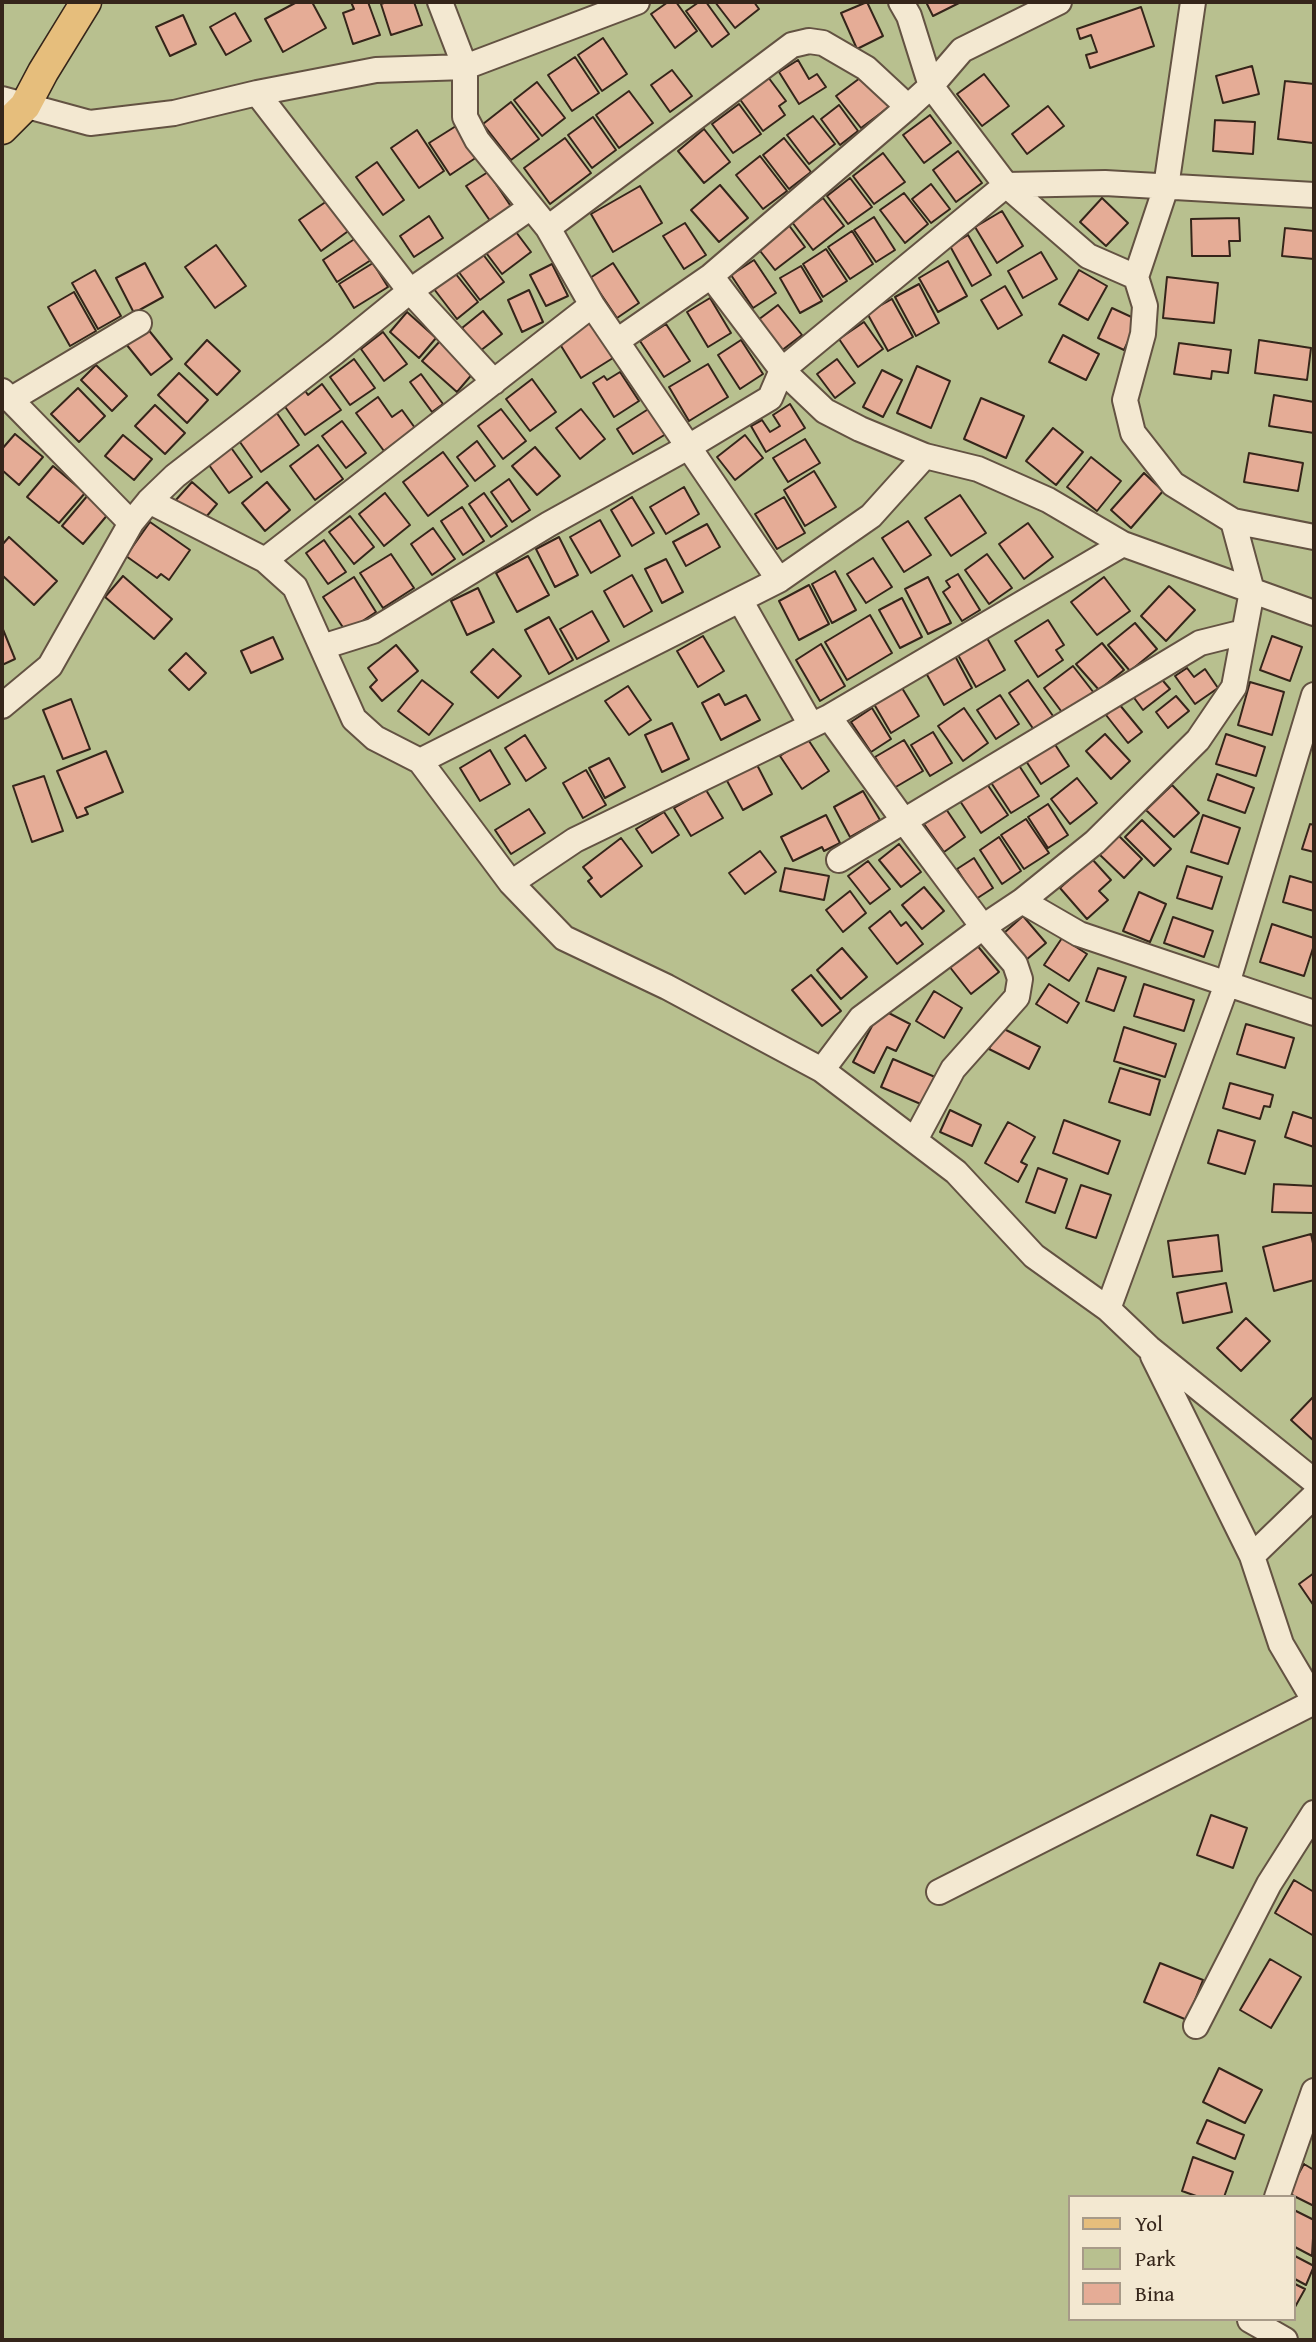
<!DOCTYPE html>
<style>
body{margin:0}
#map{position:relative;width:1316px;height:2342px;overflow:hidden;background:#eddbb8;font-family:"Gentium Book Plus",serif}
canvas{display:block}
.frame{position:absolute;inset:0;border:4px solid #35251a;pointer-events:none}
.legend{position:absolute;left:1068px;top:2195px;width:228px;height:126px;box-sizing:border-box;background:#f3e8d1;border:2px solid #a79a88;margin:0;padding:9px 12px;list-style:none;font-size:21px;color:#35251a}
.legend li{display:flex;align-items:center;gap:14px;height:35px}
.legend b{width:35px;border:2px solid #a79a88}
</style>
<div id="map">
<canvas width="1316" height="2342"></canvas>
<div class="frame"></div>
<ul class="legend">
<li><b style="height:9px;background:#e6be7c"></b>Yol</li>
<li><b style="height:19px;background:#b8c08f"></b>Park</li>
<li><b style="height:19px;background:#e5ac96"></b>Bina</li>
</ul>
</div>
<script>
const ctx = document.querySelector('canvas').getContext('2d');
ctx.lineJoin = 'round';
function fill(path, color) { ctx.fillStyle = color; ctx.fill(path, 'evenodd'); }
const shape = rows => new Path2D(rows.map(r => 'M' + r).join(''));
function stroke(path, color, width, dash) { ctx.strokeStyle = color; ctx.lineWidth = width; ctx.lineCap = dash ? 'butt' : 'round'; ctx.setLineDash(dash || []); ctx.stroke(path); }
fill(shape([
 [2,2,1314,2,1314,2340,2,2340],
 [1069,2197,1293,2197,1293,2319,1069,2319]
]), '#b8c08f');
const building = shape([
 [297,2,312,2,326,28,283,52,265,19,297,2],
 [351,2,368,2,380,35,353,44,343,13,354,9,351,2],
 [387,2,414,2,422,25,391,35,381,4,387,2],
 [668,2,676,2,697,31,675,48,651,14,668,2],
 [699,2,706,2,729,34,712,47,686,11,699,2],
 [715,2,754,2,759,9,735,28,715,2],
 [867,2,883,36,857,49,841,13,867,2],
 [926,2,961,2,933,16,926,2],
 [1141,7,1154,46,1090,68,1086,55,1097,52,1091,35,1080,39,1077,29,1141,7],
 [235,13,251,41,226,55,210,27,235,13],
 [183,15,196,44,170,56,156,27,183,15],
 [603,38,627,74,602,91,578,55,603,38],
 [575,57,599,93,572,111,548,75,575,57],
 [798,60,809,79,817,74,826,87,799,104,779,72,798,60],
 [1252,66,1259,94,1223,103,1216,76,1252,66],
 [672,70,692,96,670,112,651,85,672,70],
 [984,74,1009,106,982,126,957,94,984,74],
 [864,75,889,107,861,128,836,96,864,75],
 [768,77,786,101,779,106,785,115,763,131,739,98,768,77],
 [1285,81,1314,84,1313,143,1278,139,1285,81],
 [537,82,565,118,542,136,514,100,537,82],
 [629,91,653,123,619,148,596,115,629,91],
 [511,102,539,139,511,160,483,124,511,102],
 [739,104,761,134,733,153,712,124,739,104],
 [839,105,858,131,840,145,821,119,839,105],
 [1048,106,1064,126,1027,154,1012,134,1048,106],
 [930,115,951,143,924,163,903,135,930,115],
 [813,116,835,144,809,164,787,135,813,116],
 [593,117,616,150,592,168,568,135,593,117],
 [1215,120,1255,122,1253,154,1213,151,1215,120],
 [456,126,477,157,450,175,429,143,456,126],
 [704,129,730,162,704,183,678,151,704,129],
 [417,130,444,171,419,188,391,148,417,130],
 [565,138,591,173,550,204,524,168,565,138],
 [784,138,811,172,789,189,763,155,784,138],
 [958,151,982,183,956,202,933,170,958,151],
 [883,153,905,182,874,204,853,176,883,153],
 [760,156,787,191,763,209,736,175,760,156],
 [377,162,404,200,383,215,356,177,377,162],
 [488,172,514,211,493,225,466,186,488,172],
 [850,178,872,207,848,224,827,196,850,178],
 [931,184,950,209,931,223,912,199,931,184],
 [720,185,748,218,719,242,691,210,720,185],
 [640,186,662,223,613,252,591,214,640,186],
 [904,193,928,224,905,243,880,210,904,193],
 [823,198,844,226,813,250,792,222,823,198],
 [1102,198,1128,223,1106,246,1080,222,1102,198],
 [330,199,351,229,321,251,299,220,330,199],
 [1002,211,1023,246,997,263,975,227,1002,211],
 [429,216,443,238,414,257,400,236,429,216],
 [874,217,895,250,876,262,854,230,874,217],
 [1239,218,1240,241,1229,241,1230,256,1192,256,1191,219,1239,218],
 [685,223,706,255,684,269,663,236,685,223],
 [788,224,805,247,775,270,757,247,788,224],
 [513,228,531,252,502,274,484,250,513,228],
 [1285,228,1314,231,1314,259,1282,256,1285,228],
 [852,231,873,264,850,279,828,247,852,231],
 [968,235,991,275,972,286,950,246,968,235],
 [356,238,371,260,337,282,323,260,356,238],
 [216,245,246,286,215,308,185,267,216,245],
 [826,249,847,281,823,297,803,264,826,249],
 [1041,252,1057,279,1023,298,1008,271,1041,252],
 [482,253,504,282,480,300,458,271,482,253],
 [754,260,776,293,753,308,731,275,754,260],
 [948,261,967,296,938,312,919,278,948,261],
 [145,263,163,297,134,313,116,278,145,263],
 [373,263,388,287,354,308,339,284,373,263],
 [613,263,639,303,617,318,590,278,613,263],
 [552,264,568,296,546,306,530,275,552,264],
 [801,266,822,301,800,313,780,278,801,266],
 [95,270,121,316,98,329,72,283,95,270],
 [1079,270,1107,286,1088,320,1059,304,1079,270],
 [455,273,478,302,457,319,434,289,455,273],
 [1167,277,1218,283,1214,323,1163,318,1167,277],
 [919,284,939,323,916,336,895,297,919,284],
 [1005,286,1022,315,998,329,981,300,1005,286],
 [529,290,543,322,522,332,508,300,529,290],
 [74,292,96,331,70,346,48,307,74,292],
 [710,298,731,333,708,347,687,312,710,298],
 [892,299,913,337,888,351,867,313,892,299],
 [778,305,802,335,781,351,758,320,778,305],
 [1112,308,1138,320,1124,350,1098,338,1112,308],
 [483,311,502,334,480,351,462,328,483,311],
 [407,312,436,338,419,358,390,332,407,312],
 [590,321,613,358,581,378,558,341,590,321],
 [864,322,883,349,858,367,839,339,864,322],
 [666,324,690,361,664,377,640,341,666,324],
 [147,328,172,359,151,375,126,344,147,328],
 [383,332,407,364,384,381,361,349,383,332],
 [1063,335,1099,354,1086,380,1049,362,1063,335],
 [207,340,240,371,217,395,185,364,207,340],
 [741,340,763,374,740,389,718,355,741,340],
 [1259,340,1311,348,1307,380,1255,373,1259,340],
 [440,341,474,372,457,392,422,361,440,341],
 [1179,343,1231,350,1228,373,1212,371,1211,379,1174,374,1179,343],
 [354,359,375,388,350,405,330,377,354,359],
 [837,359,855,383,835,398,817,374,837,359],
 [708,364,728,397,689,421,669,387,708,364],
 [96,365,127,396,112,411,81,380,96,365],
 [917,366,950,381,931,428,897,413,917,366],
 [882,370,902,380,883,417,863,407,882,370],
 [620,372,639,401,614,417,593,383,604,376,607,380,620,372],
 [179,373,208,400,187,423,158,395,179,373],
 [421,374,443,404,432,412,410,382,421,374],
 [532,379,556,412,530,431,506,399,532,379],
 [322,384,341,410,305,435,281,401,302,386,308,395,322,384],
 [78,388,105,416,79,442,51,414,78,388],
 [1274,395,1314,402,1314,433,1269,426,1274,395],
 [378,397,392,417,402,410,415,428,384,451,356,413,378,397],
 [981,398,1024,416,1006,458,964,439,981,398],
 [790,404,805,428,766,452,751,426,762,420,770,432,780,426,773,415,790,404],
 [155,405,185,433,165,454,135,426,155,405],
 [650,408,666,434,633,454,617,429,650,408],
 [274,409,299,445,261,472,235,435,274,409],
 [501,409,526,441,503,459,478,426,501,409],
 [581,409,605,439,580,459,556,428,581,409],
 [342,421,366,453,346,468,322,436,342,421],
 [1053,428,1083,452,1056,485,1026,461,1053,428],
 [15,434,43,457,19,485,2,470,2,449,15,434],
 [123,435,152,459,134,480,105,456,123,435],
 [745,435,763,458,735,480,717,457,745,435],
 [805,439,820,463,788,482,773,458,805,439],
 [477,441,495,466,475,481,457,457,477,441],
 [227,442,252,477,229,493,204,458,227,442],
 [318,445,343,479,315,500,290,466,318,445],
 [535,447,560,476,537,495,512,466,535,447],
 [443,452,468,486,428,516,403,482,443,452],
 [1249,453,1303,463,1298,491,1244,482,1249,453],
 [1091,457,1121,481,1097,511,1067,487,1091,457],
 [53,466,85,493,59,523,27,497,53,466],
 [814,471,836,507,805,526,784,490,814,471],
 [1144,473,1163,491,1131,528,1111,510,1144,473],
 [509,479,530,510,512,522,491,492,509,479],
 [192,482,217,504,201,523,175,501,192,482],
 [267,482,290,510,265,531,242,503,267,482],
 [684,487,699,514,666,534,650,507,684,487],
 [385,493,410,525,384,546,359,514,385,493],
 [484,493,507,526,491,537,469,504,484,493],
 [88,495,109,513,83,544,62,526,88,495],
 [960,495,986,533,951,556,925,518,960,495],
 [632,497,654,533,632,546,611,510,632,497],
 [784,497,805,533,777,549,755,514,784,497],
 [462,507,484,541,463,555,441,521,462,507],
 [350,516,374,547,354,564,329,532,350,516],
 [600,520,620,556,591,573,570,537,600,520],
 [908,521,931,555,904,572,882,538,908,521],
 [150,522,190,550,169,580,161,574,157,578,126,556,150,522],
 [1028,523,1053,557,1024,579,999,544,1028,523],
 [707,524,720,547,686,566,673,542,707,524],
 [433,528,455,559,432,575,411,544,433,528],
 [9,537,57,581,34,605,2,575,2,545,9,537],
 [559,537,578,575,555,587,536,549,559,537],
 [324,540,346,572,328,584,306,553,324,540],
 [391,554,414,588,383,608,360,573,391,554],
 [987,554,1012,588,989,604,965,570,987,554],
 [528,556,549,595,517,612,496,573,528,556],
 [873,558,892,587,866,603,847,574,873,558],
 [666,559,683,592,662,603,645,569,666,559],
 [835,571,856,610,832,623,812,584,835,571],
 [958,574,980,610,962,621,943,592,950,587,946,581,958,574],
 [632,575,652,611,624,627,604,591,632,575],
 [123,576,172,619,154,639,105,597,123,576],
 [354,577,376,612,346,632,323,597,354,577],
 [928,577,951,623,928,634,905,589,928,577],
 [1104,577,1130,611,1097,635,1071,602,1104,577],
 [809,585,829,624,799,640,779,601,809,585],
 [1169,586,1195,610,1166,641,1141,616,1169,586],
 [478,588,494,622,467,635,451,601,478,588],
 [902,598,922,637,900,648,879,610,902,598],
 [592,611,609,641,577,659,560,629,592,611],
 [870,615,892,653,847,680,825,642,870,615],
 [549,617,573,660,549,674,525,630,549,617],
 [1048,620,1064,645,1056,650,1063,660,1038,677,1015,641,1048,620],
 [1135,623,1157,649,1130,671,1108,645,1135,623],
 [2,627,15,659,2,665,2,627],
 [703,636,724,671,698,687,677,651,703,636],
 [1272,636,1302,647,1290,681,1260,670,1272,636],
 [273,637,283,659,251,673,241,651,273,637],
 [987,638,1005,670,976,687,958,655,987,638],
 [1102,643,1124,670,1099,690,1076,664,1102,643],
 [821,644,845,686,820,701,796,660,821,644],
 [396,645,418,671,382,701,370,687,377,680,368,668,396,645],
 [493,649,521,676,498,698,471,672,493,649],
 [186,653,206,673,189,690,169,670,186,653],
 [955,656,972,688,944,705,926,673,955,656],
 [1073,666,1094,693,1064,715,1044,688,1073,666],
 [1187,668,1194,677,1205,669,1218,688,1195,704,1175,676,1187,668],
 [1158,675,1170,689,1143,710,1132,695,1158,675],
 [422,680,453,704,429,735,398,711,422,680],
 [1028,680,1053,716,1034,730,1009,693,1028,680],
 [1250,682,1284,692,1272,735,1238,725,1250,682],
 [628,686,651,720,629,735,605,701,628,686],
 [902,688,919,716,891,733,874,704,902,688],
 [719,694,725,705,746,695,760,720,721,740,702,703,719,694],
 [1000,695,1019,724,996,739,977,710,1000,695],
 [1176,696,1189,711,1168,728,1156,712,1176,696],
 [71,699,90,749,63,759,43,710,71,699],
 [1119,704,1142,732,1128,743,1106,715,1119,704],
 [872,708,891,739,871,752,851,722,872,708],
 [964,708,988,743,963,761,938,726,964,708],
 [672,723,689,759,662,772,645,735,672,723],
 [933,732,952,763,930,776,911,745,933,732],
 [1105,734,1130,761,1111,779,1086,751,1105,734],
 [1226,734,1265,747,1256,776,1216,764,1226,734],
 [525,735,546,768,526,781,505,748,525,735],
 [807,738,829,771,802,789,780,756,807,738],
 [904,740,923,771,894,788,875,757,904,740],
 [1054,743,1069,766,1041,784,1026,761,1054,743],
 [490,750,510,784,480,801,460,768,490,750],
 [106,751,123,792,85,808,88,814,77,818,57,771,106,751],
 [609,758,625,787,605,798,589,768,609,758],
 [756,763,772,794,743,810,726,779,756,763],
 [1018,764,1039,796,1011,813,990,781,1018,764],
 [586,770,606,805,583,818,563,783,586,770],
 [1217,774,1254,788,1245,813,1208,800,1217,774],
 [44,776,63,831,32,842,13,786,44,776],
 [1077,778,1097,803,1070,824,1051,799,1077,778],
 [987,784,1008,815,981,833,960,801,987,784],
 [1172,785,1199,813,1174,837,1146,810,1172,785],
 [706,790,723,818,691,836,674,808,706,790],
 [863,791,880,820,850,837,834,807,863,791],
 [1048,804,1068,835,1048,848,1028,817,1048,804],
 [529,809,545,833,511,854,495,830,529,809],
 [946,809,965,837,944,852,924,824,946,809],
 [664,812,679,835,652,853,636,829,664,812],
 [826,815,840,843,824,851,822,847,793,861,781,837,826,815],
 [1203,815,1240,828,1228,864,1191,852,1203,815],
 [1026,819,1049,853,1024,869,1001,835,1026,819],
 [1142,820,1171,849,1154,866,1125,837,1142,820],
 [1310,824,1314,825,1314,852,1302,849,1310,824],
 [1118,835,1142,859,1124,878,1099,854,1118,835],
 [999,837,1021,871,1002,884,980,850,999,837],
 [621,838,642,866,601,897,588,881,592,878,583,867,621,838],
 [899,844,921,872,901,887,879,860,899,844],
 [760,851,776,872,745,894,729,873,760,851],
 [974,858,993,888,976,899,957,869,974,858],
 [1092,859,1111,880,1099,891,1108,900,1087,919,1060,888,1092,859],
 [868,861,890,889,870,904,848,876,868,861],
 [1187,866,1222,877,1212,909,1177,898,1187,866],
 [785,868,829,876,824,900,780,891,785,868],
 [1290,876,1314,883,1314,911,1283,902,1290,876],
 [924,887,944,911,922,929,902,905,924,887],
 [850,891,866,913,843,932,826,910,850,891],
 [1139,892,1166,904,1150,942,1123,931,1139,892],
 [890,911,901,926,906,922,923,944,897,964,869,928,890,911],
 [1023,916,1046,943,1026,960,1004,933,1023,916],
 [1173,917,1213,931,1204,957,1164,943,1173,917],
 [1272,924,1314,938,1314,945,1304,976,1260,962,1272,924],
 [1062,938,1087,954,1069,981,1044,965,1062,938],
 [976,944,999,972,971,994,949,966,976,944],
 [842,948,867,977,841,999,817,970,842,948],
 [1098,968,1126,977,1114,1011,1086,1001,1098,968],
 [811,975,841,1011,822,1026,792,990,811,975],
 [1049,984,1079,1003,1067,1023,1036,1004,1049,984],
 [1144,984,1194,1000,1184,1031,1134,1016,1144,984],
 [934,991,962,1008,944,1038,916,1021,934,991],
 [881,1009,910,1024,896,1051,887,1047,874,1073,853,1062,881,1009],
 [1246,1024,1294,1038,1285,1068,1237,1054,1246,1024],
 [1000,1027,1040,1047,1029,1069,989,1049,1000,1027],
 [1124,1027,1176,1044,1165,1077,1114,1061,1124,1027],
 [893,1059,935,1077,923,1105,881,1087,893,1059],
 [1120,1068,1160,1080,1150,1115,1109,1102,1120,1068],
 [1230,1083,1273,1095,1270,1107,1264,1106,1260,1119,1223,1108,1230,1083],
 [950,1110,981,1125,972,1146,940,1132,950,1110],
 [1293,1112,1314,1119,1314,1147,1285,1137,1293,1112],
 [1064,1120,1120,1141,1108,1174,1053,1153,1064,1120],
 [1008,1122,1035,1137,1021,1162,1027,1165,1018,1182,985,1163,1008,1122],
 [1218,1130,1255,1141,1245,1174,1208,1163,1218,1130],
 [1038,1168,1067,1179,1055,1213,1026,1202,1038,1168],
 [1274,1184,1314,1186,1314,1213,1272,1212,1274,1184],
 [1081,1185,1111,1195,1096,1238,1066,1228,1081,1185],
 [1311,1234,1314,1248,1314,1280,1274,1291,1263,1247,1311,1234],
 [1218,1235,1222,1271,1173,1277,1168,1241,1218,1235],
 [1226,1283,1232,1312,1183,1323,1177,1293,1226,1283],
 [1246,1318,1270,1341,1241,1371,1217,1348,1246,1318],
 [1314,1396,1314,1441,1291,1420,1314,1396],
 [1314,1573,1314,1606,1299,1584,1314,1573],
 [1211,1815,1247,1828,1233,1868,1197,1855,1211,1815],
 [1294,1880,1314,1892,1314,1936,1275,1913,1294,1880],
 [1270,1959,1301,1977,1271,2028,1240,2010,1270,1959],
 [1160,1963,1203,1980,1187,2020,1144,2002,1160,1963],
 [1219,2068,1262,2090,1245,2123,1203,2102,1219,2068],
 [1207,2120,1244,2135,1235,2159,1197,2143,1207,2120],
 [1193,2157,1233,2172,1224,2197,1199,2197,1182,2191,1193,2157],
 [1304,2164,1314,2170,1314,2206,1288,2193,1304,2164],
 [1294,2210,1314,2220,1312,2256,1293,2246,1294,2210],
 [1293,2255,1314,2266,1306,2285,1293,2278,1293,2255],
 [1293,2283,1305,2289,1295,2307,1293,2306,1293,2283]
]);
fill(building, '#e5ac96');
stroke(building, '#35251a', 2);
const minor = shape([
 [440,2,465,67,465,117,477,140,548,228,592,305,779,580],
 [901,2,909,16,931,86,1006,185,1088,256,1136,277],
 [257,93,410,291,494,382],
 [2,99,90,123,174,113,257,93,376,70,465,67,637,2],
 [548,228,792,45,809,41,823,43,866,68,908,107],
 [711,276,782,370,825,411,860,429,925,456,978,469,1048,500,1123,544,1314,613],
 [617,341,711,276,908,107,931,86,962,50,1059,2],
 [2,391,131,523],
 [10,400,139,323],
 [149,501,265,560,295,587,354,719,375,738,420,761,511,883,564,938,667,987,822,1070,956,1172,1034,1256,1108,1309,1149,1348,1314,1481],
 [1233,521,1314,537],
 [265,560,592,305],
 [740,600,811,725],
 [322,647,373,631,549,524,690,446,770,398,782,370,1006,185,1105,183,1314,195],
 [2,706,50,666,131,523,149,501,175,476,335,352,410,291,531,207],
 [829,717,904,821,983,927,1015,964,1020,979,1017,997,953,1069,915,1140],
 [420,761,779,580,871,516,925,456],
 [839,860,1200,643,1244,632],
 [511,883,575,840,829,717,1123,544],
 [1022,901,1079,934,1314,1013],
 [822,1070,861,1018,983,927,1022,901,1095,842,1198,740,1234,687,1252,591,1233,521,1173,484,1133,433,1125,400,1143,334,1145,306,1136,277,1166,187,1193,2],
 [1108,1309,1227,984,1314,695],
 [1153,1356,1252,1556,1281,1644,1314,1700],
 [1252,1556,1314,1496],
 [939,1892,1314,1702],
 [1196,2026,1269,1884,1314,1813],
 [1277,2197,1314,2091],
 [1250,2320,1285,2340]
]);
const major = shape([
 [2,129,25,106,43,72,86,2]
]);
stroke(minor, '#635242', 28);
stroke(major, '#35251a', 33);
stroke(minor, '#f3e8d1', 24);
stroke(major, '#e6be7c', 30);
</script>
